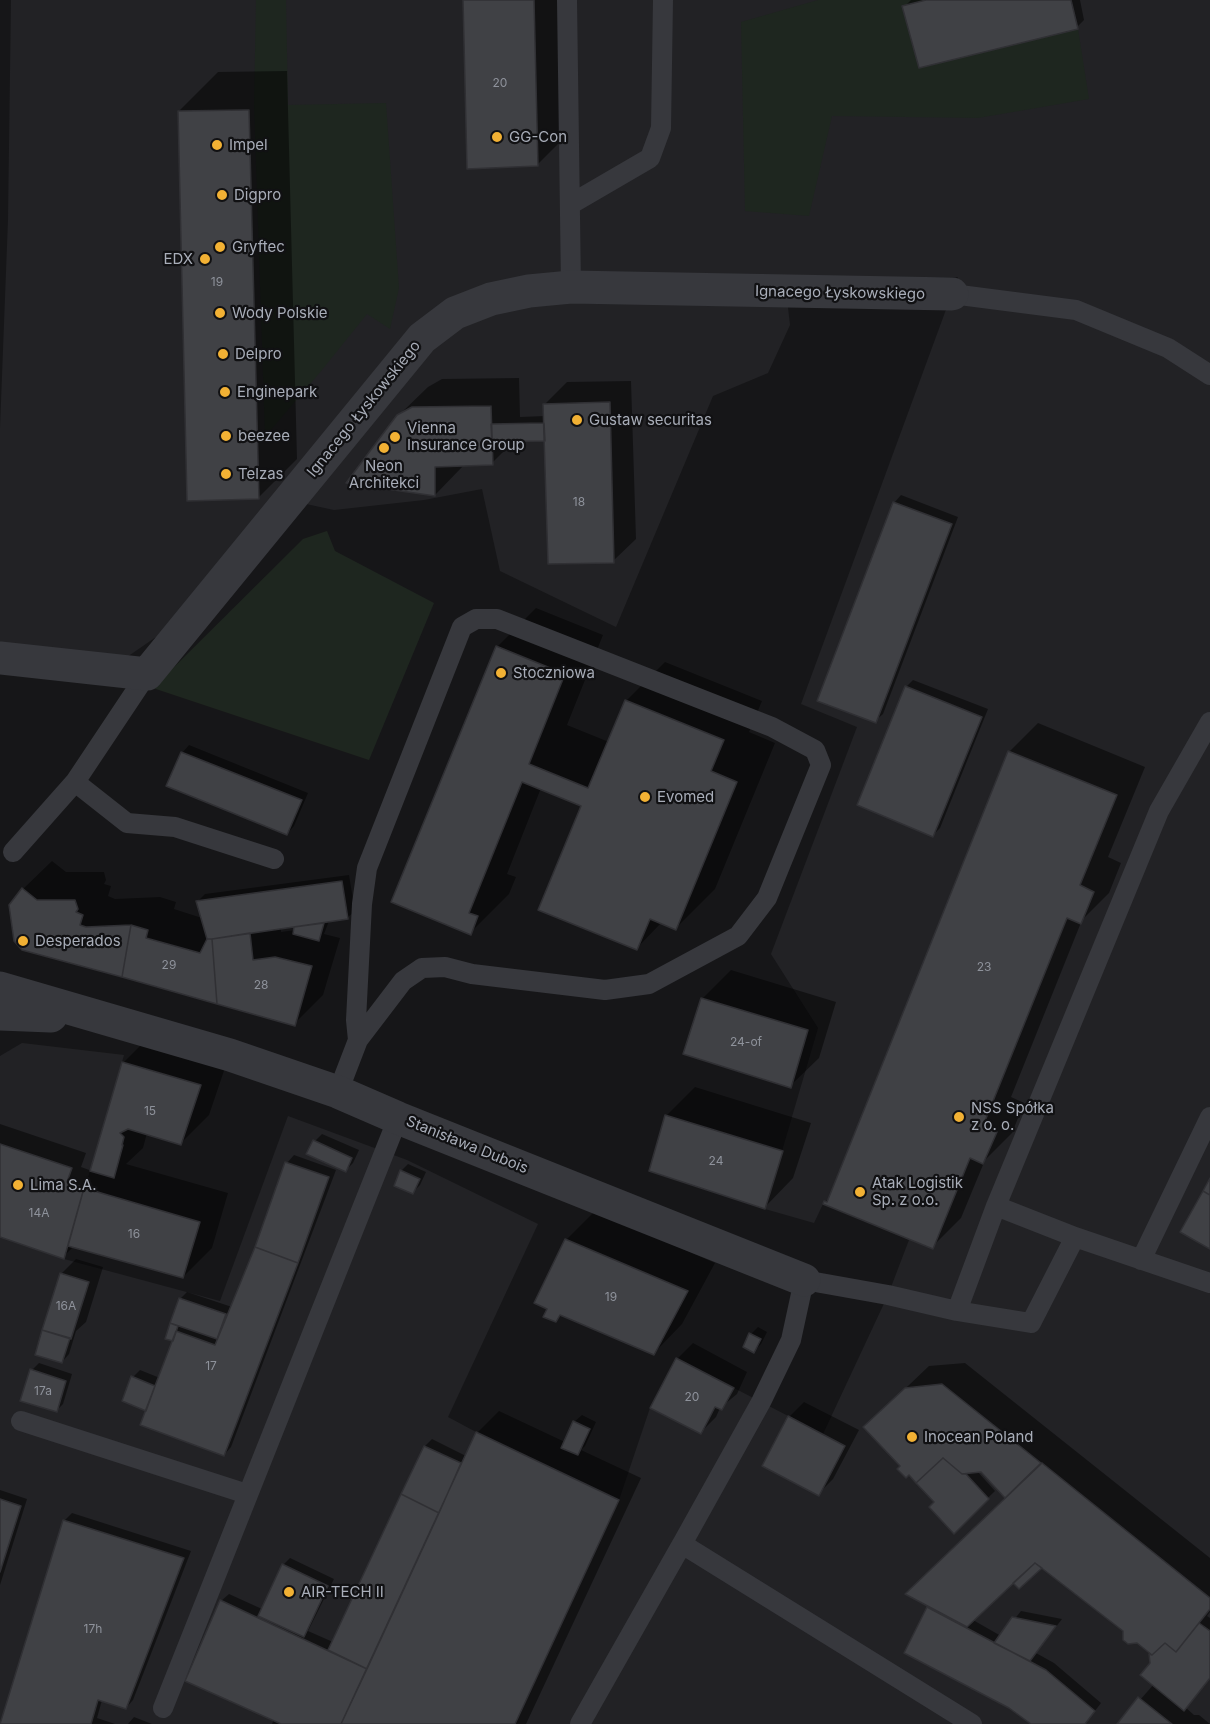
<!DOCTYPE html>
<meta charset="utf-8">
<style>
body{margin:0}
canvas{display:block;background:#161618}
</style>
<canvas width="1210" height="1724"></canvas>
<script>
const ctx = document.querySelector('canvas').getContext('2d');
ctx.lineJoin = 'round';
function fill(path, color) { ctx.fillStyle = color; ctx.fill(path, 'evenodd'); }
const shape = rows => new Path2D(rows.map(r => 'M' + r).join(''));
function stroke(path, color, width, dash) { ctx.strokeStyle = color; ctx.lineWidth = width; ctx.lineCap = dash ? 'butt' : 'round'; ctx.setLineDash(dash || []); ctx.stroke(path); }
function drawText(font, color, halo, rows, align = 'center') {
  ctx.font = font + ' Inter,sans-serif'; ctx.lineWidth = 4.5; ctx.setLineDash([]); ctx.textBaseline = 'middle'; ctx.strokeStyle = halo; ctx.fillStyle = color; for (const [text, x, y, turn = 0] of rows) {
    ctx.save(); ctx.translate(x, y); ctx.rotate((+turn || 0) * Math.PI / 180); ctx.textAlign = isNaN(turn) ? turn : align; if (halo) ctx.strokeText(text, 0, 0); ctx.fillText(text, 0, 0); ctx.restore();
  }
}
fill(shape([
 [11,0,1210,0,1210,1724,0,1724,0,1056,22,1043,124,1055,64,1259,220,1301,288,1116,407,1160,538,1224,448,1417,476,1432,619,1500,650,1408,676,1358,823,1434,888,1295,909,1240,823,1204,814,1223,765,1209,818,1028,771,954,857,727,801,704,958,277,474,289,182,619,127,657,0,642,0,428,8,220],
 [569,293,787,299,790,325,768,373,713,396,616,627,500,571,482,489,424,500,334,510,297,502,433,339,503,306]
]), '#222225');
fill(shape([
 [256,0,286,0,288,105,386,103,399,288,390,329,367,314,322,370,265,437,254,105],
 [818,0,926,0,902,6,919,68,1078,29,1089,99,978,118,832,116,809,216,745,211,741,22],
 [327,531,335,551,434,603,369,760,153,688,303,539]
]), '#1e261f');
fill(shape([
 [464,0,573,0,576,126,537,165],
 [911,0,1080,0,1084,20,1077,27,904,7],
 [287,71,297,459,258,498,179,111,218,72],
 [519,378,520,417,545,416,545,404,567,382,631,381,636,539,613,561,546,439,515,440,492,463,463,466,435,495,398,416,428,387,442,379],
 [901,495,958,517,883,714,875,721,894,503],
 [536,608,603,635,567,725,609,742,626,701,665,662,762,701,749,732,775,743,715,889,676,928,662,922,636,949,583,805,541,788,507,874,516,877,509,894,470,933,393,902,497,647],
 [913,680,988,709,940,828,933,835,906,687],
 [1038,723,1145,767,1108,857,1121,863,1109,893,1082,920,1011,1097,1024,1103,1012,1133,985,1160,961,1218,932,1247,825,1202,831,1196,1009,752],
 [189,745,308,793,294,826,287,834,182,753],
 [52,861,66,872,104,872,106,880,104,884,111,886,108,896,115,899,160,897,176,902,174,909,202,918,198,901,205,894,349,875,355,911,347,918,329,921,324,934,340,938,323,995,294,1024,23,948,23,889],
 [296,926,295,930,281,932,281,928],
 [731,970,836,1002,819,1058,790,1086,702,999],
 [152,1034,229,1056,209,1115,181,1143,147,1133,143,1148,126,1164,228,1193,212,1248,183,1277,74,1246,63,1257,0,1235,0,1124,86,1153,81,1167,92,1171,123,1063],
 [695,1087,811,1123,793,1178,765,1207,666,1116],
 [322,1134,359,1150,353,1163,346,1170,315,1141],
 [294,1155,336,1170,231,1447,224,1455,148,1410,133,1377,140,1370,160,1378,175,1340,167,1338,180,1299,187,1292,232,1307,287,1163],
 [408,1164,426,1172,420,1185,413,1192,401,1171],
 [595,1211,715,1263,682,1324,654,1353,562,1314,556,1320,566,1240],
 [76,1259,103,1267,86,1322,76,1331,69,1354,62,1362,61,1274],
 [758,1327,767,1332,761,1344,754,1351,751,1334],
 [693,1343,747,1372,737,1394,720,1408,716,1417,701,1432,652,1407,678,1358],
 [39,1363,72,1374,63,1404,56,1411,32,1370],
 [965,1363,1210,1558,1210,1612,1207,1616,1210,1618,1210,1677,1185,1707,1194,1715,1199,1715,1210,1724,1119,1724,1154,1684,1152,1653,1042,1566,1014,1581,973,1620,1001,1636,1021,1611,1062,1619,1036,1653,1054,1663,1101,1703,1085,1724,1033,1724,1010,1707,906,1652,929,1607,1007,1497,982,1471,977,1471,995,1491,954,1531,936,1502,902,1466,888,1405,929,1366],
 [804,1402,859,1430,833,1479,818,1494,789,1417],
 [499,1411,565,1442,574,1422,582,1415,596,1422,585,1446,581,1450,641,1478,526,1724,272,1724,274,1719,221,1601,229,1594,262,1609,283,1565,290,1558,334,1579,308,1631,333,1642,425,1446,432,1439,466,1456,477,1433],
 [0,1490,27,1499,0,1585],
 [72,1513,191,1551,133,1700,126,1708,102,1700,97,1718,115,1724,0,1724,64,1521],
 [134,1717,152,1724,128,1724]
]), '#0007');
const building = shape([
 [463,0,534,0,538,166,467,169,463,0],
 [926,0,1071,0,1078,29,919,68,902,6,926,0],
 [245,110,249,110,259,499,187,501,178,111,245,110],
 [610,402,614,563,548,564,543,404,610,402],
 [491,406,493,465,435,467,435,496,346,483,397,415,412,407,491,406],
 [544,423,545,441,492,442,491,424,544,423],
 [893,502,952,524,876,723,817,701,893,502],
 [496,646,565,674,529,764,588,788,625,700,724,740,711,771,737,782,676,930,650,919,637,950,538,910,581,806,522,782,469,913,478,916,471,935,391,902,496,646],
 [905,686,982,717,933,837,857,805,905,686],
 [1008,751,1117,795,1080,885,1094,892,1081,924,1067,918,983,1126,997,1132,983,1164,970,1158,933,1249,823,1204,824,1201,827,1202,1008,751],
 [181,752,302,800,287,835,166,786,181,752],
 [342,881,348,919,212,939,207,939,196,901,342,881],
 [22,888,37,900,75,900,78,909,76,912,83,915,80,925,86,927,131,925,122,977,22,950,14,941,9,905,22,888],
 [324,923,319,941,293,934,294,927,324,923],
 [131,925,148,930,146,938,200,953,207,939,212,939,217,1004,122,977,131,925],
 [250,933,253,960,275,957,312,966,295,1026,217,1004,212,939,250,933],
 [701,998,808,1030,791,1088,683,1054,701,998],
 [122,1062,201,1085,181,1145,128,1129,120,1133,124,1137,122,1145,123,1145,114,1178,90,1171,122,1062],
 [665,1115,783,1151,765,1209,649,1171,665,1115],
 [313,1140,352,1158,346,1172,306,1154,313,1140],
 [0,1144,72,1168,67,1182,84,1188,64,1259,0,1237,0,1144],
 [285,1162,329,1177,298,1263,255,1247,285,1162],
 [400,1170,420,1179,413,1194,394,1186,400,1170],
 [1210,1178,1210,1195,1203,1191,1210,1178],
 [84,1188,200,1222,183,1278,68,1246,84,1188],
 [1203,1191,1210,1195,1210,1249,1180,1232,1203,1191],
 [565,1239,688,1291,654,1355,560,1315,556,1322,543,1317,547,1309,534,1303,565,1239],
 [255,1247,298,1263,224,1456,140,1425,176,1331,215,1345,255,1247],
 [60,1273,89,1282,71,1339,42,1330,60,1273],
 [179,1298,226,1314,217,1339,170,1323,179,1298],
 [170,1323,178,1326,173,1341,165,1339,170,1323],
 [42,1330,70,1338,62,1363,35,1355,42,1330],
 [749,1333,761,1339,754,1353,743,1347,749,1333],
 [676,1358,734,1388,722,1410,715,1407,701,1434,650,1408,676,1358],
 [30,1369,66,1381,57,1412,20,1401,30,1369],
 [131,1376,155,1386,146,1411,122,1401,131,1376],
 [942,1384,1041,1463,1005,1498,981,1472,962,1474,943,1458,916,1483,909,1475,906,1478,897,1469,900,1466,863,1427,905,1388,942,1384],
 [788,1416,845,1446,819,1496,762,1466,788,1416],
 [573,1421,590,1429,578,1455,561,1448,573,1421],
 [476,1432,619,1500,515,1724,341,1724,476,1432],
 [424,1446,461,1463,439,1513,401,1494,424,1446],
 [943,1458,962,1474,966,1474,989,1499,954,1534,929,1507,934,1502,916,1483,943,1458],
 [1042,1463,1210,1598,1210,1609,1176,1652,1165,1643,1152,1655,1137,1643,1128,1644,1123,1640,1123,1631,1035,1563,967,1627,905,1594,1042,1463],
 [401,1494,439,1513,367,1669,328,1650,401,1494],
 [0,1499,21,1506,0,1572,0,1499],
 [63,1520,184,1558,126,1709,98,1700,91,1724,0,1724,63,1520],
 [1035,1563,1042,1568,1019,1589,1013,1583,1035,1563],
 [282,1564,328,1586,304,1637,258,1616,282,1564],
 [220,1600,367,1669,341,1724,281,1724,185,1681,220,1600],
 [927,1607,1046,1670,1095,1711,1085,1724,1031,1724,1009,1708,904,1653,927,1607],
 [1012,1617,1056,1626,1030,1661,994,1643,1012,1617],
 [1199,1623,1210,1631,1210,1678,1184,1711,1140,1675,1150,1663,1149,1654,1152,1655,1165,1643,1176,1652,1199,1623],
 [1138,1697,1172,1724,1117,1724,1138,1697]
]);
fill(building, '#404145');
stroke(building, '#303034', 1.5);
stroke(shape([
 [567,0,571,287],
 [571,204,650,158,661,128,663,0],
 [952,294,1076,310,1168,348,1210,375],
 [75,782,127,823,175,827,274,859],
 [13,852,75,782,147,674],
 [338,1092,358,1040,403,981,422,968,445,967,472,974,605,990,649,984,738,936,767,898,821,765,815,750,772,727,497,619,476,619,462,627,367,868,362,904,356,1020,358,1040],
 [996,1206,1159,811,1210,722],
 [1075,1237,1210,1283],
 [1141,1260,1210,1117],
 [21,1421,247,1494],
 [682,1544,761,1402,791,1340,804,1280,888,1295,957,1311,1031,1323,1075,1237,996,1206,957,1311],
 [163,1708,398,1118],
 [580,1724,682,1544,972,1724]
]), '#37383d', 20);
stroke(shape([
 [0,658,147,674,422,338,455,313,491,299,529,291,571,287,952,294],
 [0,988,230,1055,338,1092,398,1118,804,1280],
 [0,1014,51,1016]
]), '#37383d', 33);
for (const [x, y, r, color] of [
 [497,137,6,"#f2b134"],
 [217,145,6,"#f2b134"],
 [222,195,6,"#f2b134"],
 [220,247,6,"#f2b134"],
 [205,259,6,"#f2b134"],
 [220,313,6,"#f2b134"],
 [223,354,6,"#f2b134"],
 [225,392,6,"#f2b134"],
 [577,420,6,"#f2b134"],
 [226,436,6,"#f2b134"],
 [395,437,6,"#f2b134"],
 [384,448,6,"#f2b134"],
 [226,474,6,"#f2b134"],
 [501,673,6,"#f2b134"],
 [645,797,6,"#f2b134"],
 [23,941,6,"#f2b134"],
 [959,1117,6,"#f2b134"],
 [18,1185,6,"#f2b134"],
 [860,1192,6,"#f2b134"],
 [912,1437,6,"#f2b134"],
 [289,1592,6,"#f2b134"]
]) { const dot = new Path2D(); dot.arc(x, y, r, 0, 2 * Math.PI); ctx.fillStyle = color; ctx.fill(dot); stroke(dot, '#111113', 2); }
drawText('12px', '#8e929b', null, [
 ["20",500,83],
 ["19",217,282],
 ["18",579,502],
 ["29",169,965],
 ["23",984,967],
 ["28",261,985],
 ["24-of",746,1042],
 ["15",150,1111],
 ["24",716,1161],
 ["14A",39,1213],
 ["16",134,1234],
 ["19",611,1297],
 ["16A",66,1306],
 ["17",211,1366],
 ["17a",43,1391],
 ["20",692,1397],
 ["17h",93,1629]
]);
drawText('15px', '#a8adb8', '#111113', [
 ["GG-Con",509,137],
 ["Impel",229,145],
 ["Digpro",234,195],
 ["Gryftec",232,247],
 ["EDX",193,259,"right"],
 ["Wody Polskie",232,313],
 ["Delpro",235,354],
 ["Enginepark",237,392],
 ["Gustaw securitas",589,420],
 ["Vienna",407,428],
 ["Insurance Group",407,445],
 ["beezee",238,436],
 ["Neon",384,466,"center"],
 ["Architekci",384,483,"center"],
 ["Telzas",238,474],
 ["Stoczniowa",513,673],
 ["Evomed",657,797],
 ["Desperados",35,941],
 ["NSS Spółka",971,1108],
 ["z o. o.",971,1125],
 ["Atak Logistik",872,1183],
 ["Sp. z o.o.",872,1200],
 ["Lima S.A.",30,1185],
 ["Inocean Poland",924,1437],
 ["AIR-TECH II",301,1592]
], 'left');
drawText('15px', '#a8adb8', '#111113', [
 ["Ignacego Łyskowskiego",840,293,1],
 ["Ignacego Łyskowskiego",364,409,-51],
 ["Stanisława Dubois",467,1145,22]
]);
</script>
